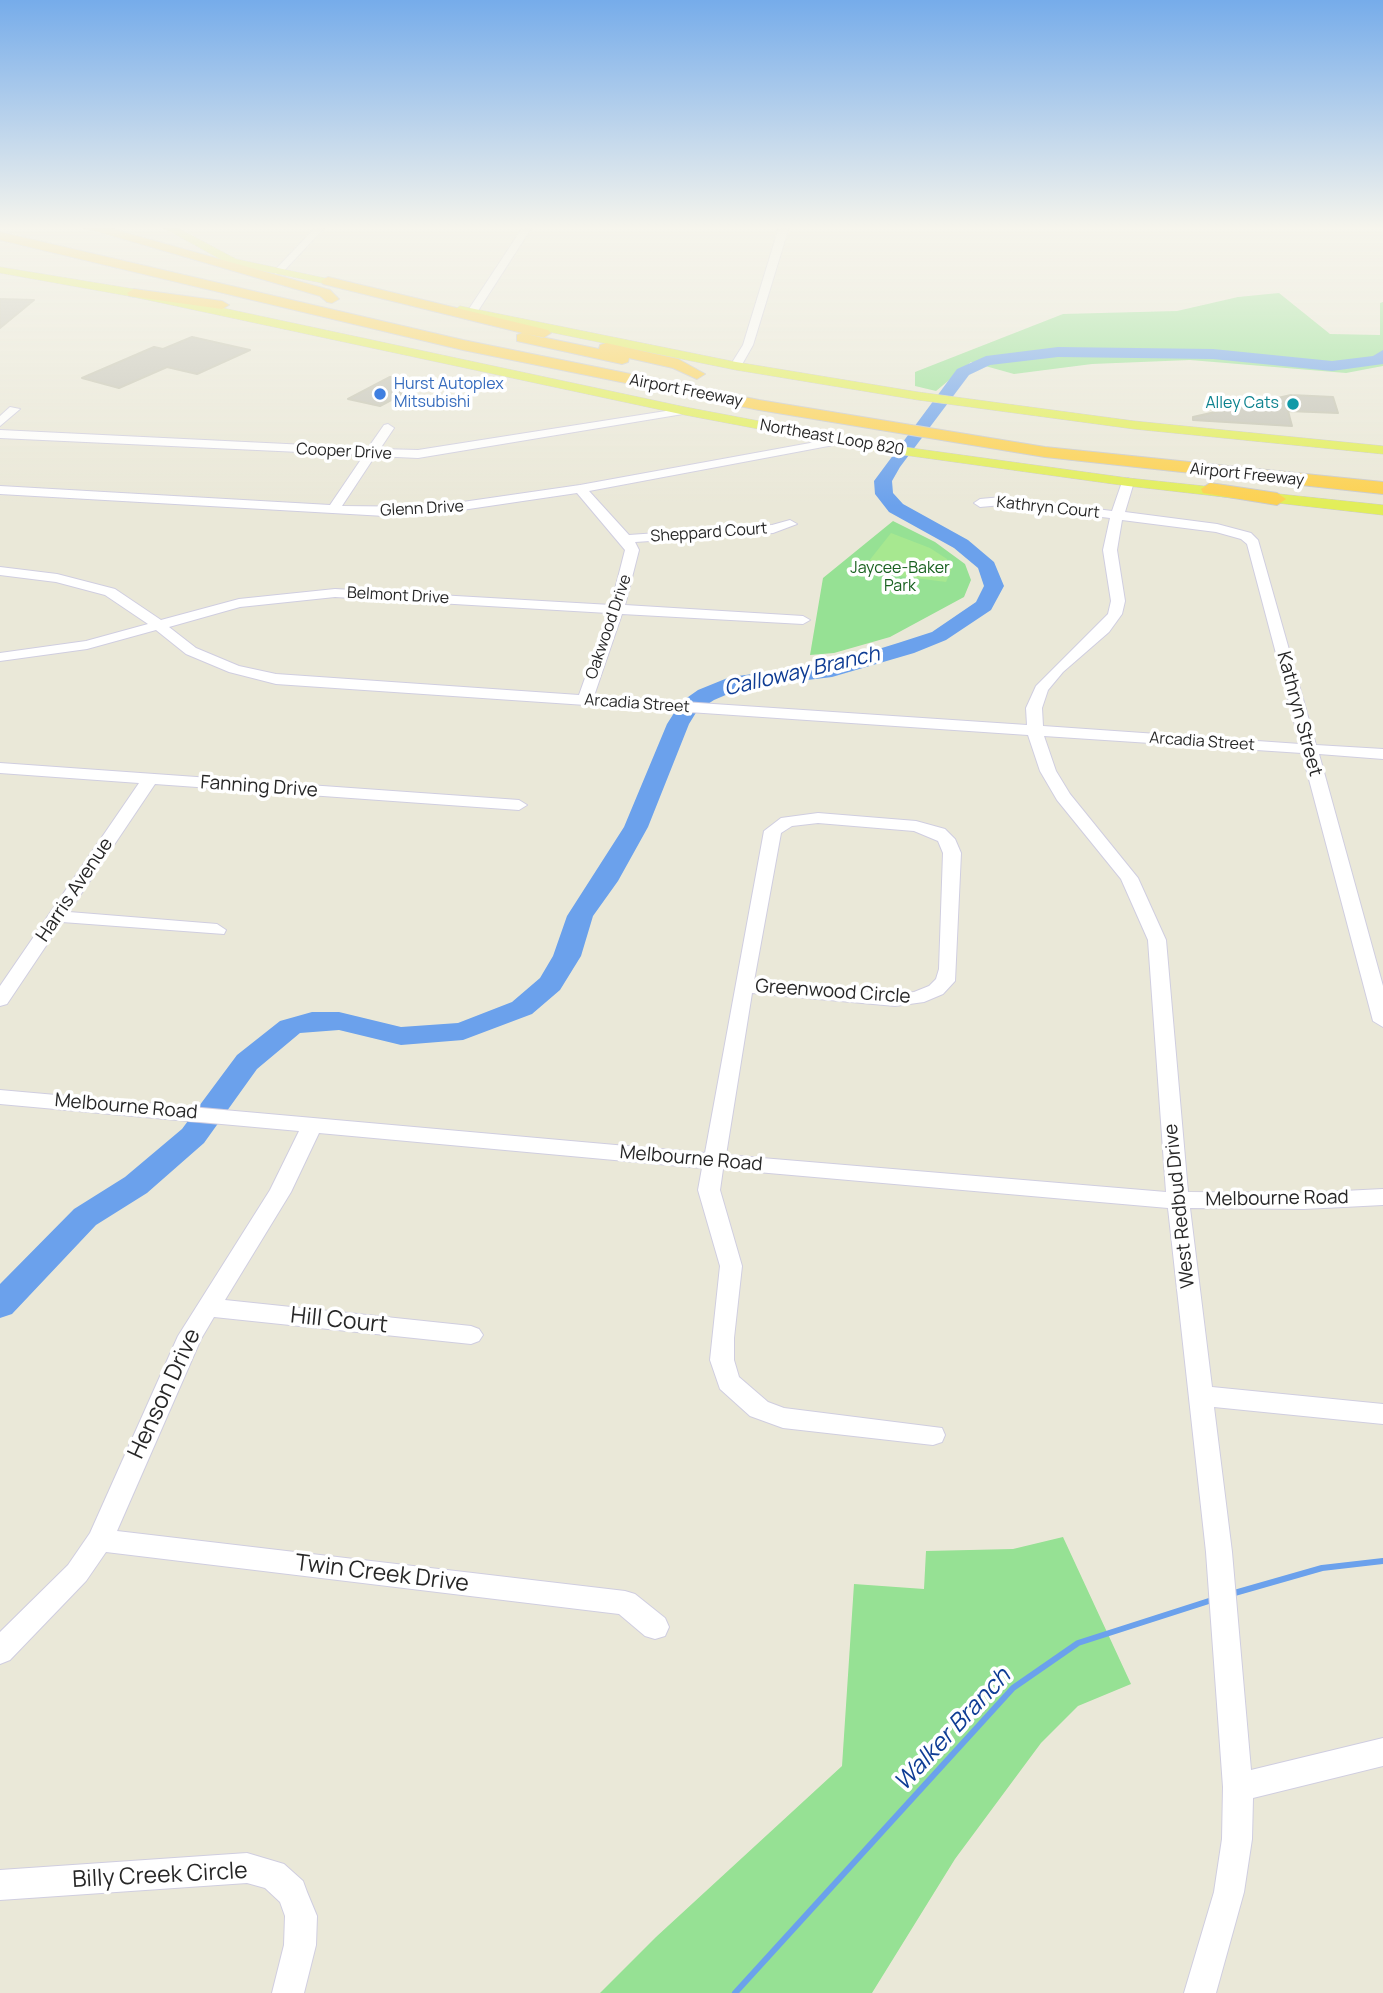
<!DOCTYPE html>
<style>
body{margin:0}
canvas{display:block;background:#eae8d8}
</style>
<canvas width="1383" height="1993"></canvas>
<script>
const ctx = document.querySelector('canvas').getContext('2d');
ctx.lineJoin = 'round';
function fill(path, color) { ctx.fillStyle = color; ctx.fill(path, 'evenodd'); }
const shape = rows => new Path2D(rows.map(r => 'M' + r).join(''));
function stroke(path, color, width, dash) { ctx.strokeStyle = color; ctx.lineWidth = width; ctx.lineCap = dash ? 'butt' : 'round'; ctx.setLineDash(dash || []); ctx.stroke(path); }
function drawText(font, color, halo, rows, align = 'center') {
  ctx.font = font + ' Manrope,sans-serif'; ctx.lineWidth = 7; ctx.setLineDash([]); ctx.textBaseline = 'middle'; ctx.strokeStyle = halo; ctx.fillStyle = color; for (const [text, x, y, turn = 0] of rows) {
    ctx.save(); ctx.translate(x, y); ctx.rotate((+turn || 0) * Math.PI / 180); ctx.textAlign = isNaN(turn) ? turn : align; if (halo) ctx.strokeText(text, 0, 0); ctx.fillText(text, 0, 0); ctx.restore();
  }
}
fill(shape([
 [1279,293,1330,334,1380,335,1380,303,1383,302,1383,366,1346,373,1190,360,1092,364,1014,374,971,362,936,391,915,386,915,372,1063,314,1177,311,1238,297],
 [893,521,935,542,965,564,971,580,964,597,890,637,834,653,810,655,823,578],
 [1063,1537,1131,1684,1078,1706,1041,1743,955,1859,872,1993,600,1993,656,1937,842,1766,854,1584,924,1589,926,1551,1013,1549]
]), '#96e194');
fill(shape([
 [891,533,930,548,947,559,951,570,946,582,861,571]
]), '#a7e890');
stroke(shape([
 [1231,1594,1322,1568,1383,1561],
 [735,1993,1013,1688,1078,1643,1212,1600]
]), '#6ba1ec', 6);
fill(shape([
 [1058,347,1213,349,1332,361,1373,356,1383,350,1383,364,1332,371,1213,359,1058,357,990,365,969,375,900,467,892,481,893,493,903,504,968,540,994,562,1004,586,991,610,946,640,914,653,832,677,742,688,714,700,697,711,689,724,648,827,618,881,593,916,581,956,560,990,532,1014,463,1040,401,1045,339,1030,300,1033,257,1069,204,1143,147,1193,96,1225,12,1314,0,1318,0,1284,74,1209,125,1177,182,1129,237,1055,280,1021,312,1012,339,1012,401,1027,458,1023,512,1002,540,978,553,956,567,916,624,827,667,724,681,702,698,690,730,677,830,664,898,643,932,632,976,602,984,586,978,568,954,548,889,512,875,494,874,481,957,369,986,356,1058,347]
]), '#6ba1ec');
const building = shape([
 [0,299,34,300,0,328,0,299],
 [192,337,250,350,197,374,167,367,119,388,82,378,154,347,163,349,192,337],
 [390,377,423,383,380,406,348,399,390,377],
 [1291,395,1333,397,1338,413,1288,411,1292,426,1193,420,1193,417,1291,395]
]);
fill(building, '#c5c4b8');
stroke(building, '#c5c4b2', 2);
const minor = shape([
 [316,227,325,227,281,274,275,274,275,270,316,227],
 [523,227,532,227,476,314,468,314,467,312,523,227],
 [779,227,789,227,753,345,740,368,732,368,730,366,743,345,779,227],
 [10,407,20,409,0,426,0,416,10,407],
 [685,408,691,411,689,413,418,458,375,456,342,506,428,507,580,485,843,437,845,440,839,444,589,491,629,535,772,525,790,520,797,524,773,533,635,542,639,550,625,605,803,616,810,620,803,624,622,614,594,696,1027,725,1026,708,1036,686,1108,614,1111,601,1103,550,1110,518,1002,505,980,507,974,503,980,499,1002,497,1112,511,1122,482,1128,478,1134,482,1125,512,1217,524,1251,533,1258,540,1316,745,1383,749,1383,759,1319,754,1383,986,1383,1027,1373,1021,1302,753,1044,736,1056,771,1070,794,1138,878,1166,940,1188,1192,1304,1193,1383,1189,1383,1205,1304,1209,1190,1208,1212,1387,1383,1404,1383,1424,1214,1407,1232,1552,1251,1770,1383,1738,1383,1766,1253,1798,1252,1839,1244,1892,1216,1993,1184,1993,1214,1892,1222,1839,1223,1787,1206,1552,1168,1208,723,1169,720,1190,742,1266,734,1338,734,1360,739,1377,768,1402,784,1408,942,1428,945,1435,942,1442,933,1445,783,1428,750,1416,720,1389,710,1360,720,1266,698,1190,702,1168,319,1133,291,1192,225,1300,471,1326,479,1329,483,1335,479,1341,471,1344,214,1317,201,1339,117,1531,625,1591,635,1594,665,1618,669,1627,665,1636,655,1639,645,1636,619,1614,106,1552,86,1581,10,1660,0,1664,0,1632,68,1565,90,1533,178,1336,270,1190,299,1131,0,1104,0,1090,705,1153,764,831,781,818,818,813,916,821,945,829,955,839,961,853,955,981,943,994,924,1002,895,1006,752,993,726,1155,1166,1192,1148,940,1121,879,1057,800,1040,771,1028,735,276,684,229,672,186,654,156,630,87,649,0,661,0,653,86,641,148,624,105,595,56,582,0,575,0,567,57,574,115,589,161,620,239,599,335,589,611,605,625,550,577,493,428,515,385,516,0,494,0,486,330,505,364,455,0,438,0,430,368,448,384,425,388,424,394,428,380,449,418,450,685,408],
 [1122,520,1216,532,1241,539,1247,544,1300,744,1043,726,1042,708,1048,690,1063,672,1109,632,1122,614,1125,601,1117,550,1122,520],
 [335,597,608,613,579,695,276,674,239,666,196,648,169,627,240,607,335,597],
 [818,823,914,831,938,841,943,853,939,969,936,979,929,986,914,992,895,994,754,981,781,833,792,826,818,823],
 [0,763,519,800,527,805,519,810,155,784,69,912,217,924,226,930,224,934,62,922,7,1004,0,1006,0,986,139,783,0,773,0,763],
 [247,1853,284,1864,303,1881,307,1892,317,1916,316,1945,304,1993,272,1993,284,1945,285,1916,280,1902,265,1888,247,1883,0,1900,0,1870,247,1853]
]);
const major = shape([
 [162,227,176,227,236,259,357,285,351,289,229,264,162,227],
 [0,267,134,289,685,407,875,443,1128,478,1383,505,1383,515,1128,486,875,451,685,415,134,297,0,273,0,267],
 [460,306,736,362,918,392,1134,421,1383,446,1383,454,1134,429,918,400,736,370,456,313,454,310,460,306]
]);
const highway = shape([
 [82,227,105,227,330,290,339,299,332,303,327,302,320,296,82,227],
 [0,232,463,340,759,400,1045,447,1383,482,1383,494,1045,457,759,410,463,350,0,240,0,232],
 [328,277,548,330,551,333,543,338,323,284,321,281,328,277],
 [134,289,222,301,229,305,222,309,129,296,127,293,134,289],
 [522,333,599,349,600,345,606,343,678,359,705,374,697,379,673,368,629,358,628,362,622,364,517,341,517,335,522,333],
 [1210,483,1277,493,1286,499,1277,505,1203,493,1201,489,1210,483]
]);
stroke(minor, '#d0cee0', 2);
stroke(major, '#cbcbcb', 1);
stroke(highway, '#cbcbcb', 2);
fill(minor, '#fff');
fill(major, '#e2ee59');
fill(highway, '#fcd151');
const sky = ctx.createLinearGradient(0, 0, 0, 506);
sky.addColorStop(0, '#76acea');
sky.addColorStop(0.45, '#f6f5ed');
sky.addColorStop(1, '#f6f5ed00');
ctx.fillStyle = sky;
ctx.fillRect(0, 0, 1383, 506);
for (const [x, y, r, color] of [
 [380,394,7,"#3f7fe0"],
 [1293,404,7,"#0f9aa8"]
]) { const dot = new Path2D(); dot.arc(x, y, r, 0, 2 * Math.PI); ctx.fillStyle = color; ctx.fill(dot); stroke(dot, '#fff', 2.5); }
drawText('16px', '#366cbe', '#fff', [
 ["Hurst Autoplex",394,385],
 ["Mitsubishi",394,403]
], 'left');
drawText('16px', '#272727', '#fff', [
 ["Airport Freeway",686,391,11],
 ["Northeast Loop 820",832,438,10],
 ["Cooper Drive",344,452,3],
 ["Airport Freeway",1247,475,6],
 ["Kathryn Court",1048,508,6],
 ["Glenn Drive",422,509,-3],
 ["Sheppard Court",709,533,-4],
 ["Belmont Drive",398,596,3],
 ["Oakwood Drive",609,627,-71],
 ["Arcadia Street",637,704,4],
 ["Arcadia Street",1202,742,4]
]);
drawText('16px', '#0d838f', '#fff', [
 ["Alley Cats",1279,404]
], 'right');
drawText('16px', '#1a6221', '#fff', [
 ["Jaycee-Baker",900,569],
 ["Park",900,587]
]);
drawText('19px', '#272727', '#fff', [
 ["Kathryn Street",1299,714,75],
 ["Fanning Drive",259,787,4],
 ["Harris Avenue",75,890,-56],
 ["Greenwood Circle",833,992,4],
 ["Melbourne Road",126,1107,5],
 ["Melbourne Road",691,1159,5],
 ["Melbourne Road",1277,1199,-1],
 ["West Redbud Drive",1180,1206,-96]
]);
drawText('italic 21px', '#0e3c94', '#fff', [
 ["Calloway Branch",802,672,-13]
]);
drawText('23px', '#272727', '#fff', [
 ["Hill Court",339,1321,6],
 ["Henson Drive",165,1394,-65],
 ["Twin Creek Drive",382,1574,7],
 ["Billy Creek Circle",160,1876,-3]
]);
drawText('italic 24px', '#0e3c94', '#fff', [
 ["Walker Branch",953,1730,-47]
]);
</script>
